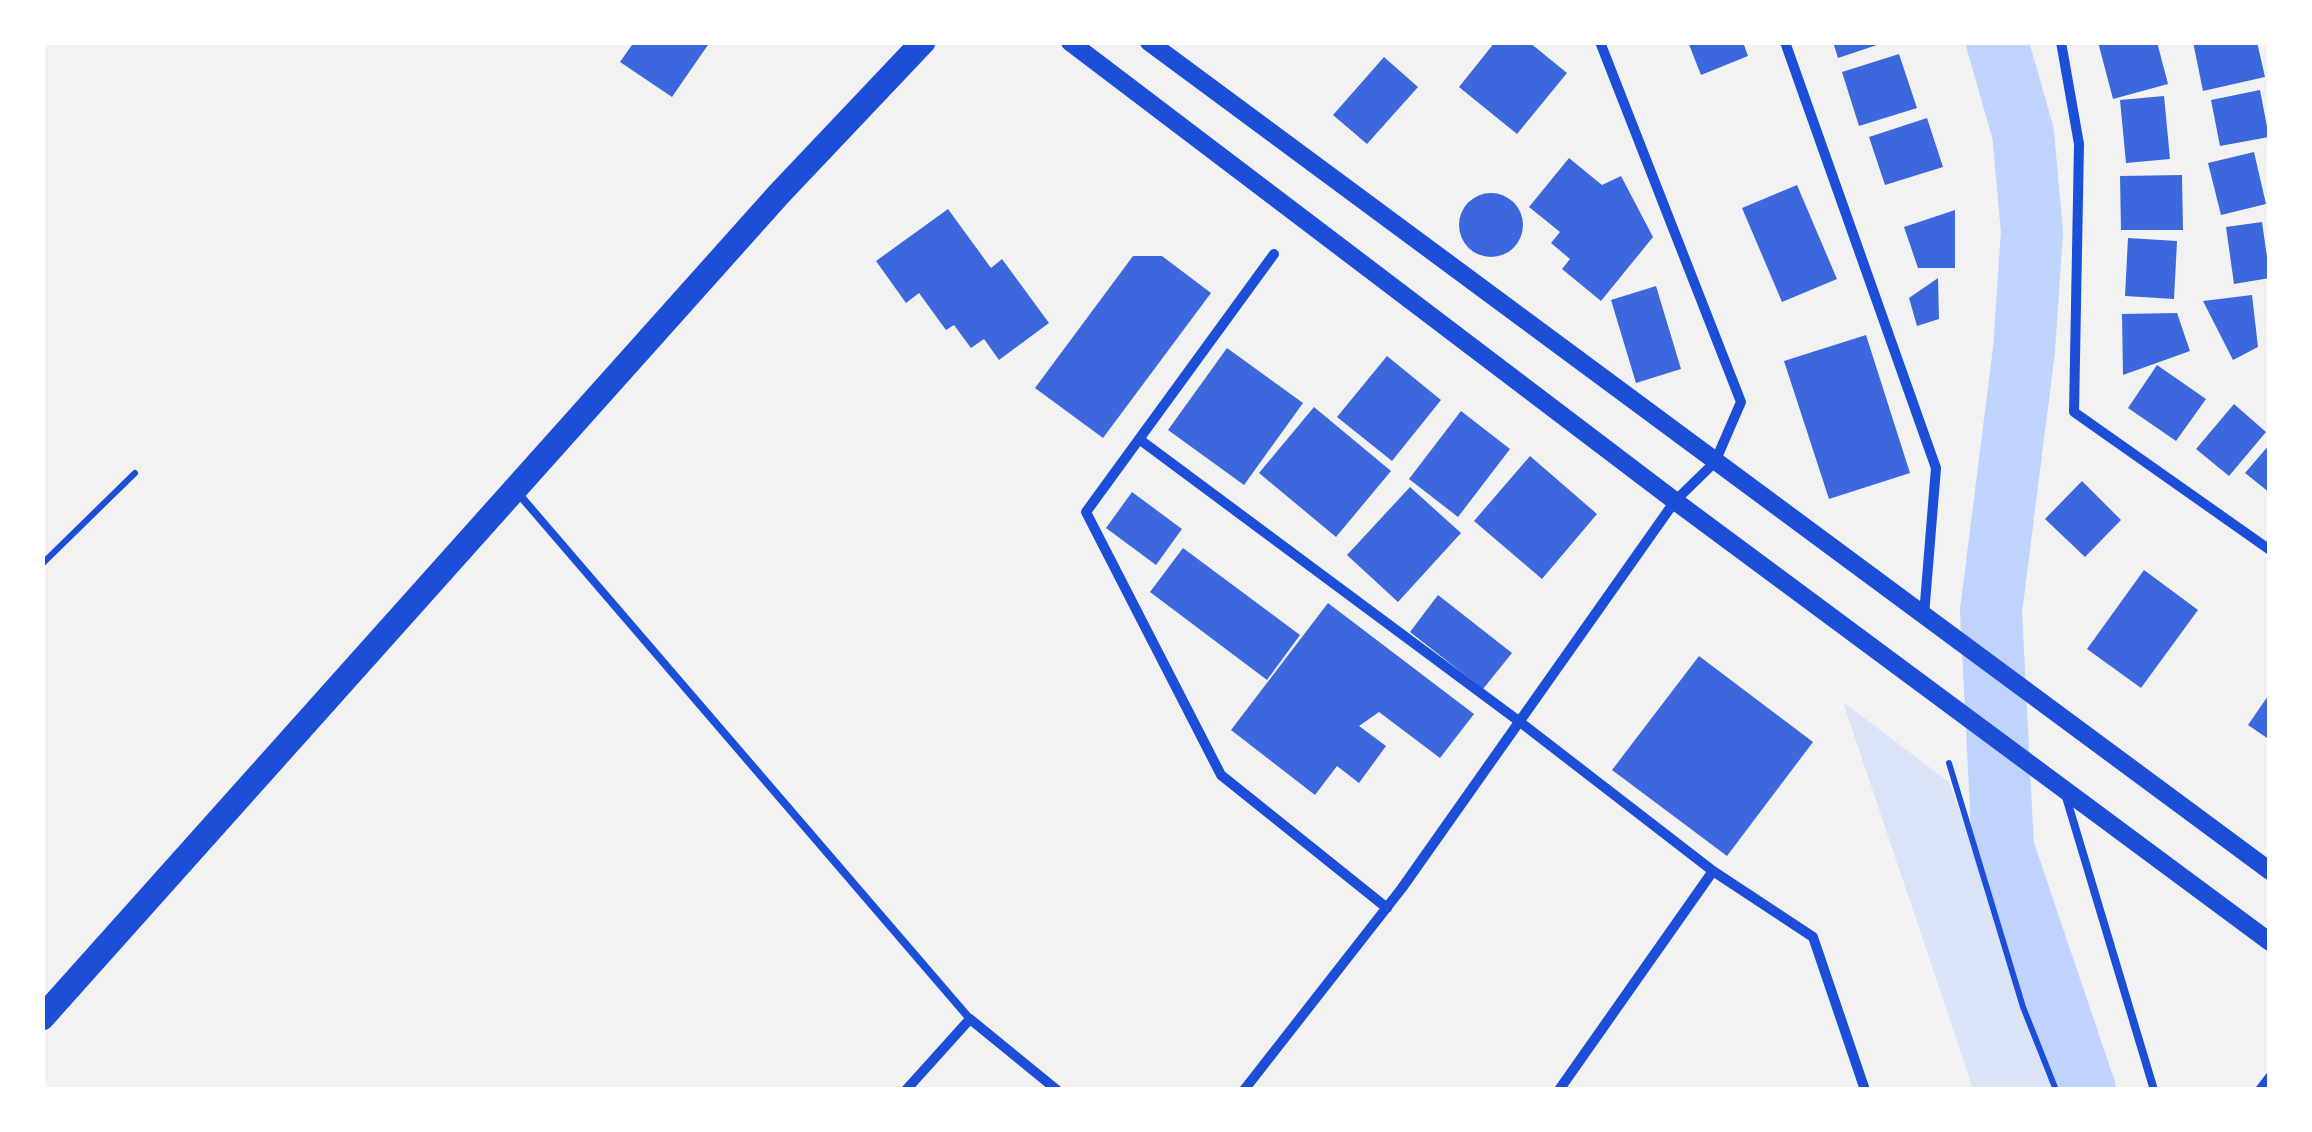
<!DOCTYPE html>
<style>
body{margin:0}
#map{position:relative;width:2312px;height:1132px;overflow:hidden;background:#f2f2f2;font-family:Quicksand,sans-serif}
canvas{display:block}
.frame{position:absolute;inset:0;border:45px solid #fff;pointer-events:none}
</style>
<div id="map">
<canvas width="2312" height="1132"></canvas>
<div class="frame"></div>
</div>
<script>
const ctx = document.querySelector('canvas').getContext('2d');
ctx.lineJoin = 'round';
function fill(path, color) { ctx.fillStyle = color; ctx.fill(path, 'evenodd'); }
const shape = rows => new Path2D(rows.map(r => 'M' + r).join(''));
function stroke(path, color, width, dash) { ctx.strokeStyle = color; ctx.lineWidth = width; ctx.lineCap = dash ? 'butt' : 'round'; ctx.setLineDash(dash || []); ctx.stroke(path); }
fill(shape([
 [1843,702,1949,782,2060,1089,1973,1089]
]), '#dbe4f7');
stroke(shape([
 [1997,42,2023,133,2032,232,2024,350,1991,611,2003,848,2085,1090]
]), '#bfd3fe', 62);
fill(shape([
 [634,42,710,42,672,97,620,62],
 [1495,42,1529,42,1567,73,1517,134,1459,87],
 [1688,42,1743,42,1748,56,1701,75],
 [1833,42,1883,42,1883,43,1838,58],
 [2098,42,2157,42,2168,84,2113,99],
 [2193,42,2257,42,2265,77,2203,91],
 [1899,54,1917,108,1859,126,1842,72],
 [1384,57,1418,87,1367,144,1333,115],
 [2260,90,2269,137,2220,146,2211,100],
 [2164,96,2170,159,2126,163,2120,100],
 [1927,118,1943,167,1885,185,1869,137],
 [2254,152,2266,204,2221,215,2208,163],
 [1569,158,1602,185,1621,176,1653,237,1601,301,1562,269,1570,259,1551,243,1560,232,1529,207],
 [2182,175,2183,230,2121,230,2120,176],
 [1797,185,1837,279,1782,302,1742,208],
 '1459 225a32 32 0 1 1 64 0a32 32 0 1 1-64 0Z',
 [948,209,991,268,1002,259,1049,323,999,360,984,339,971,348,954,325,946,330,919,293,906,303,876,261],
 [1955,210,1955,268,1918,268,1904,227],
 [2262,222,2270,278,2234,284,2226,227],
 [2128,238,2177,241,2174,299,2125,296],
 [1133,256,1162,256,1211,293,1103,438,1035,388],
 [1938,278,1939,319,1917,326,1909,298],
 [1656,286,1681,369,1636,383,1611,300],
 [2252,295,2258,347,2233,360,2203,301],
 [2177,313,2190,351,2123,375,2122,314],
 [1866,335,1910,473,1829,499,1784,361],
 [1227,348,1303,403,1244,485,1168,430],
 [1387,356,1441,400,1392,461,1337,417],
 [2157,365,2206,399,2176,441,2128,408],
 [2234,404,2266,432,2229,476,2196,449],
 [1314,407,1391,471,1336,537,1259,473],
 [1461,411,1510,449,1458,517,1409,479],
 [2270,444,2270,493,2245,473],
 [1530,456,1597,514,1542,579,1474,521],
 [2082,481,2121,520,2085,557,2045,519],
 [1410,487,1461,533,1398,602,1347,555],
 [1132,492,1182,529,1156,565,1106,528],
 [1183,548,1300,635,1267,680,1150,592],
 [2144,570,2198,610,2141,688,2087,649],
 [1438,595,1512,653,1483,689,1410,632],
 [1328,603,1474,714,1440,758,1379,712,1359,726,1386,746,1359,783,1337,766,1315,795,1231,730],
 [1699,656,1813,742,1727,856,1612,770],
 [2270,693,2270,740,2248,725]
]), '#3d67dc');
stroke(shape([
 [42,564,135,473],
 [1949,763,2023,1007,2056,1090]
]), '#1d4ed8', 6);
stroke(shape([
 [517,492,970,1019],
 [2066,797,2154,1090]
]), '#1d4ed8', 8);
stroke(shape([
 [1785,42,1936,468,1924,615],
 [2061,42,2079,144,2074,412,2270,550],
 [1274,254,1086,512,1221,775,1387,908],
 [1139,439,1520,722,1713,871,1813,937,1865,1090],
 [906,1090,970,1019,1057,1090],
 [1244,1090,1402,888,1675,501,1715,462,1741,402,1600,42],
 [1559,1090,1713,871],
 [2260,1090,2270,1077]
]), '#1d4ed8', 10);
stroke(shape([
 [1070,42,1675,501,2270,942],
 [1149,42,2270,871]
]), '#1d4ed8', 18);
stroke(shape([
 [42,1018,779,194,923,42]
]), '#1d4ed8', 25);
</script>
